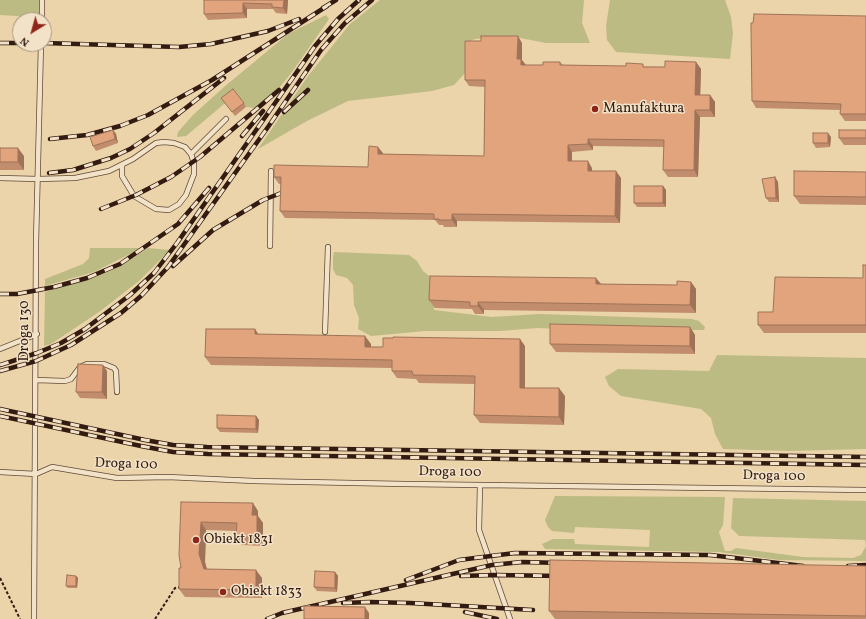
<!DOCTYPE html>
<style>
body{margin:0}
#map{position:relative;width:866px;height:619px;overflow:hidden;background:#ebd3aa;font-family:Vollkorn,serif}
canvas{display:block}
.north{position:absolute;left:12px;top:12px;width:40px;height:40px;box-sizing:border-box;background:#f2e2c8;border:1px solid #a6927f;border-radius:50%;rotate:217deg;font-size:11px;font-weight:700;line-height:16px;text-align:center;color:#331b11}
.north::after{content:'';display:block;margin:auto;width:14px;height:18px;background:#8f2418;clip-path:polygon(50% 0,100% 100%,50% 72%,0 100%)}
</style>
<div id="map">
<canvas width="866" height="619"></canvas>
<div class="north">N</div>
</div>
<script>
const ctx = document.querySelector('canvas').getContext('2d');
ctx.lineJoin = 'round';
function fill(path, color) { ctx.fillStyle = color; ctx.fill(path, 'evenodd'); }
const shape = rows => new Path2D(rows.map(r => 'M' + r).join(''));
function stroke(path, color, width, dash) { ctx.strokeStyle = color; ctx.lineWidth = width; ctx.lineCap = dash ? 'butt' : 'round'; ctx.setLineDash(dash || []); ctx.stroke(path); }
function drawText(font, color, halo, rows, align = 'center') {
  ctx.font = font + ' Vollkorn,serif'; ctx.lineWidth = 3; ctx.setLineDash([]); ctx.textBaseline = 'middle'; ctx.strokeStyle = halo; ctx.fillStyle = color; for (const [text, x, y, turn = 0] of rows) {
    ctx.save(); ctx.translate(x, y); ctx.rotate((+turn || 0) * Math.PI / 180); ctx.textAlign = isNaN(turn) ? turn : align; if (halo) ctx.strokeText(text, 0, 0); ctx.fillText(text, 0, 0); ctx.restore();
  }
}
fill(shape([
 [0,0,39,0,39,15,33,17,0,15],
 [380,0,584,0,582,23,590,43,546,43,510,36,475,39,467,43,465,73,454,85,432,91,348,101,307,121,258,149,308,76,350,24],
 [610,0,725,0,731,17,733,33,730,59,616,52,607,40,606,26],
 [326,15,329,19,292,72,280,87,255,108,246,107,236,94,186,136,177,137,178,132,193,115,224,87,288,34],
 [90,248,142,248,94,272,45,286,45,279,83,264,89,258],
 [148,248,170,250,139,281,99,312,51,344,44,346,45,292,95,277,119,267],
 [334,252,409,255,417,261,423,271,434,280,434,310,492,317,539,314,692,319,699,321,705,327,704,330,577,330,538,328,500,331,425,331,371,336,358,329,359,318,354,305,353,285,347,278,336,275,333,269,333,258],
 [717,355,866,358,866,449,789,451,723,449,715,434,711,418,701,409,621,396,609,386,605,377,618,369,709,371],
 [555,496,725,497,723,525,719,532,725,551,731,551,736,548,803,557,853,558,861,555,866,546,865,540,739,536,731,528,733,498,866,501,866,561,779,560,719,552,545,549,542,544,553,539,574,539,575,544,649,547,650,530,575,527,574,533,552,531,548,527,545,520]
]), '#bdbb84');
const lane = shape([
 [42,20,42,0],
 [191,154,226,119],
 [0,178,38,179,75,178,109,171,133,159,156,143,164,142,174,143,185,147,191,154,194,163,194,174,186,195,179,204,169,210,156,209,134,196,122,176,122,165],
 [270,246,271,171],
 [325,332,328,247],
 [0,349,37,334],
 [36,380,65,381,71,379,80,367,87,364,104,364,114,368,116,371,117,392],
 [0,472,36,474,52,467,117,478,168,477,254,481,405,484,866,490],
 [480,485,479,530,510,619],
 [34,619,36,242,41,44]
]);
stroke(lane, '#614937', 6);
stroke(shape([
 [0,578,20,619],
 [155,619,175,588,181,587]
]), '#331b11', 2, [3, 2]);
stroke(lane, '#f2e2c8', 4.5);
const rail = shape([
 [323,8,336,0],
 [0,43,20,43],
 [44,43,179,47,211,44,268,31,299,19],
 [284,112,308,90],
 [242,136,263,111],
 [50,139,87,135,120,126,148,115,212,80,327,6],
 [49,173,73,170,111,158,130,149,154,133,224,78],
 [101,209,136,195,171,177,200,157,279,90],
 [173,266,213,230,263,200,284,192],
 [0,294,17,294,54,287,87,278,120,264,178,224,209,188],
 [0,365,37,353,61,343,85,329,130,295,154,273,177,243,315,46,338,19,359,0],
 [0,371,36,361,71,345,121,313,141,296,168,267,268,127,321,50,345,23,372,0],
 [0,409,145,440,173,445,207,447,866,457],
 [0,416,141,446,173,452,208,454,866,465],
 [848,566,866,565],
 [461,576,495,575,561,576],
 [406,580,459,560,515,553,710,555,803,566],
 [343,603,370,602,410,603,533,610],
 [465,612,497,619],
 [267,619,282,613,492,565,522,562,562,563]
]);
stroke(rail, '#331b11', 4.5);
stroke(rail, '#f2e2c8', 3, [9]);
fill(shape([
 [204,0,288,0,287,14,276,13,273,9,247,9,247,18,208,20,204,14],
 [866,16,866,121,845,121,840,114,841,110,756,108,752,101],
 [522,43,522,60,525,65,543,65,560,62,563,65,665,67,696,62,701,69,700,95,710,95,715,102,715,117,700,117,698,177,668,177,663,170,664,147,593,146,593,150,572,152,572,161,592,168,592,171,621,178,620,223,457,221,457,227,444,227,443,225,439,225,435,220,285,218,280,211,281,184,279,184,274,177,368,167,383,153,383,154,484,156,485,87,469,86,465,80],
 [221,98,244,103,246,107,235,116],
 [113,130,116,134,118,143,96,151,93,146],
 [866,130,866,145,844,145,839,138],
 [831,137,830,147,816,148,813,143],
 [0,148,24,156,24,170,0,170],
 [866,172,866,205,800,204,794,196],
 [775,177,778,182,779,202,769,202,766,198],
 [663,186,666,190,666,207,637,207,634,203],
 [866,265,866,333,764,333,758,325,773,312,863,278],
 [691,282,696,289,696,313,484,310,484,314,475,314,472,309,435,308,429,300,601,284,677,285],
 [690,327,695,335,695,354,556,352,550,344],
 [255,329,258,334,371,344,371,347,525,346,525,388,565,396,564,425,480,423,474,415,475,384,419,383,416,379,397,378,392,371,392,368,211,365,205,357],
 [107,371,107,399,80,398,76,392],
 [256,416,259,420,258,433,220,432,217,428],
 [181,502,258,511,258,516,263,523,263,546,242,545,236,537,237,531,206,530,205,562,207,569,262,578,262,598,185,597,179,589,181,568],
 [866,566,866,619,555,619,549,611],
 [335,572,338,576,337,592,317,591,314,587],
 [76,576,78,578,77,588,68,588,66,586]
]), '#c28d6c');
fill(shape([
 [284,0,288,0,287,14,283,8],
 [243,3,247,9,247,18,243,13],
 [518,36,522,43,522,60,526,65,521,65,517,59],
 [696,62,701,69,700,102,695,95],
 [710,95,715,102,715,117,710,110],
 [695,110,700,117,698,177,694,170],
 [113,130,116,134,118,143,115,139],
 [828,133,831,137,830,147,828,143],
 [588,139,593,146,593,150,588,144],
 [568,145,572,152,572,168,568,161],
 [378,147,383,153,383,161,378,154],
 [18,148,24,156,24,170,18,162],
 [588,161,592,168,592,177,588,171],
 [616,171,621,178,620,223,615,216],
 [775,177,778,182,779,202,776,198],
 [663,186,666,190,666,207,663,203],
 [452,214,457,221,457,227,452,220],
 [596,278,602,285,596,284],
 [691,282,696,289,696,313,690,305],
 [478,302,484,310,484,314,478,306],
 [690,327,695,335,695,354,690,346],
 [255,329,260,337,255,334],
 [365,336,371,344,371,355,365,347],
 [520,339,525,346,525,395,520,388],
 [103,365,107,371,107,399,102,392],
 [559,388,565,396,564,425,559,417],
 [256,416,259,420,258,433,256,429],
 [253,503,258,511,258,516,263,523,263,546,257,537,252,515],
 [201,522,206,530,205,562,209,577,204,569,199,554],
 [256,570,262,578,262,598,256,590],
 [335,572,338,576,337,592,335,588],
 [76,576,78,578,77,588,76,586],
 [365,607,369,613,369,619,365,619]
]), '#9e7358');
const building = shape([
 [204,0,284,0,283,8,272,7,272,4,243,3,243,13,204,14,204,0],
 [754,14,866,16,866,114,840,114,841,104,752,101,751,29,751,23,753,23,754,14],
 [481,36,518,36,517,59,521,59,521,65,543,65,543,62,560,62,560,65,626,66,626,63,643,64,643,67,665,67,665,61,696,62,695,95,710,95,710,110,695,110,694,170,663,170,664,140,588,139,588,144,568,145,568,161,588,161,588,171,616,171,615,216,452,214,452,220,439,220,439,219,434,219,434,214,280,211,281,177,274,177,274,165,368,167,369,146,378,147,378,154,484,156,485,80,465,80,465,41,481,41,481,36],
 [233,89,244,103,232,112,221,98,233,89],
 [113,130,115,139,93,146,90,137,113,130],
 [839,130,866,130,866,138,839,138,839,130],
 [813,133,828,133,828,143,813,143,813,133],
 [0,148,18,148,18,162,0,162,0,148],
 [794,171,866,172,866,197,794,196,794,171],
 [775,177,776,198,766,198,762,179,775,177],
 [634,186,663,186,663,203,634,203,634,186],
 [863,265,866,265,866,325,758,325,758,312,773,312,775,277,863,278,863,265],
 [430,276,596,278,596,284,677,285,677,281,691,282,690,305,478,302,478,306,470,306,470,302,429,300,430,276],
 [550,324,690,327,690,346,550,344,550,324],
 [206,329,255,329,255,334,365,336,365,347,383,347,383,338,393,338,393,337,520,339,520,388,559,388,559,417,474,415,475,376,413,375,412,371,392,371,392,360,205,357,206,329],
 [78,364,103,365,102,392,76,392,78,364],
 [217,415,256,416,256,429,217,428,217,415],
 [181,502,253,503,252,515,257,515,257,537,236,537,237,523,201,522,199,554,204,569,256,570,256,590,179,589,179,568,181,568,179,555,181,502],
 [550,560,866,566,866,616,549,611,550,560],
 [315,571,335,572,335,588,314,587,315,571],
 [67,575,76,576,76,586,66,586,67,575],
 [304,606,365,607,365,619,304,619,304,606]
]);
fill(building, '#e2a47d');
stroke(building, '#9e7358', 1);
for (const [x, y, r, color] of [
 [595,109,4,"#8f2418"],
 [196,540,4,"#8f2418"],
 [223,592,4,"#8f2418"]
]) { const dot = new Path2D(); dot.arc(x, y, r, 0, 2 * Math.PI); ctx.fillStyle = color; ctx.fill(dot); stroke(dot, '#f2e2c8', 1.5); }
drawText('14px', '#331b11', '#f2e2c8', [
 ["Manufaktura",603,109],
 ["Obiekt 1831",204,540],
 ["Obiekt 1833",231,592]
], 'left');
drawText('14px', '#331b11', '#f2e2c8', [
 ["Droga 130",25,331,-90],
 ["Droga 100",126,465,2],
 ["Droga 100",450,473,1],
 ["Droga 100",774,477,1]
]);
</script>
